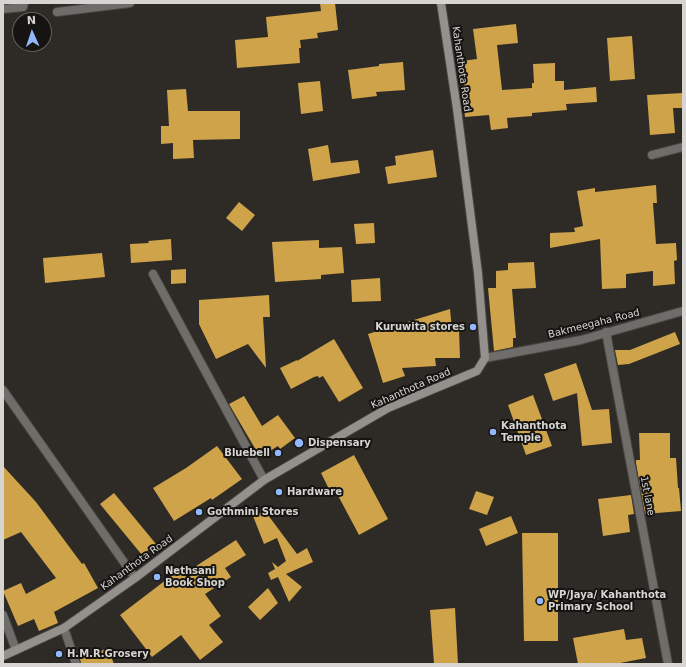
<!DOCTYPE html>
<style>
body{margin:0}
#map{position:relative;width:686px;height:667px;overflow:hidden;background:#2e2b26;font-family:"DejaVu Sans",sans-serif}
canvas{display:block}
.frame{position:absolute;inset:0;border:4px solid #d7d5d2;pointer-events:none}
.north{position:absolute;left:12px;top:12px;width:40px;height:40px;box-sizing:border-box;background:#151412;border:1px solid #63615f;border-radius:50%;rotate:357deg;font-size:11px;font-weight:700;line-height:16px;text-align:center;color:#d7d5d2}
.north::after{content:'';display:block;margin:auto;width:14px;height:18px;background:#92b7fd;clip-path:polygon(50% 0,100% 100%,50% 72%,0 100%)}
</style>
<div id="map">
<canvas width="686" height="667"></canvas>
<div class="frame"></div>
<div class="north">N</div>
</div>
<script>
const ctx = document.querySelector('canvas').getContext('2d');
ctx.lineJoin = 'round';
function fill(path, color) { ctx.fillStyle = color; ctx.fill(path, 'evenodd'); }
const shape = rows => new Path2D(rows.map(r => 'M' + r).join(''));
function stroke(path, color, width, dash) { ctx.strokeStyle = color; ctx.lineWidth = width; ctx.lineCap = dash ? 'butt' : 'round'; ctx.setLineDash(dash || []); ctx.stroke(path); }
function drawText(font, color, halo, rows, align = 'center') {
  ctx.font = font + ' "DejaVu Sans",sans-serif'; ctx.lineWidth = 4; ctx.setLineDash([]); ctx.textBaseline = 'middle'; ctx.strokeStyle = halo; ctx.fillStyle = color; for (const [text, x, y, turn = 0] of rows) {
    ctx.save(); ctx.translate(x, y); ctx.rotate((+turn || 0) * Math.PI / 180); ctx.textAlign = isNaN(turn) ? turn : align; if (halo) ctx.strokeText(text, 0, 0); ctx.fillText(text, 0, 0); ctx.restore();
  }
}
fill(shape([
 [320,3,335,3,338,30,317,33,318,38,300,40,301,48,299,48,300,63,237,68,235,40,268,37,266,17,321,11],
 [516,24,518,43,497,45,502,90,532,88,532,83,534,83,533,64,555,63,555,81,564,81,564,90,596,87,597,102,566,104,567,110,532,113,532,116,507,118,508,128,491,130,489,115,465,117,463,95,465,95,461,61,477,59,473,29],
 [632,36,635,79,610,81,607,38],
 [403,62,405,90,376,92,377,96,352,99,348,70,379,66,379,64],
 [320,81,323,111,301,114,298,83],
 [186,89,188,111,240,111,240,139,193,140,194,158,173,159,173,143,161,144,161,126,169,126,167,90],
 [683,93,683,108,673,108,675,133,650,135,647,95],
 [328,145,331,163,358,160,360,173,313,181,308,149],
 [433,150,437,177,388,184,385,167,396,165,395,156],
 [656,185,657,203,653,203,656,244,676,243,677,260,674,261,675,284,653,286,653,271,626,274,626,288,602,289,600,239,550,248,550,233,575,232,574,228,583,226,577,191,595,188,595,192],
 [239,202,255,215,242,231,226,218],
 [374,223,375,243,356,244,354,224],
 [171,239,172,260,131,263,130,244,149,243,148,241],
 [319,240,319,248,342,247,344,273,321,275,321,279,275,282,272,242],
 [102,253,105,277,45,283,43,258],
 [534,262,536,288,512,289,516,338,513,338,513,347,494,351,488,288,496,288,496,271,508,270,508,263],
 [186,269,186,283,171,284,171,270],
 [380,278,381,301,352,302,351,280],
 [269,295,270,317,263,317,266,368,248,344,216,359,199,324,199,300],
 [450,309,452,330,459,329,460,358,435,358,436,366,402,368,405,376,383,383,368,334],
 [675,332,680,344,629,364,618,365,615,350,630,350],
 [334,339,363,388,339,402,323,376,319,378,318,376,314,377,291,389,280,368,297,360,297,361],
 [576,363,592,410,609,409,612,443,582,446,577,393,553,401,544,374],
 [533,395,552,446,526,455,508,405],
 [244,396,262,426,278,415,295,438,280,449,278,446,260,457,229,404],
 [639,433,670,433,670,458,676,458,678,488,679,488,681,511,645,514,636,463,636,460,640,460],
 [217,446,242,479,212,500,211,498,174,521,153,488,186,468],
 [354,455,388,519,359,535,334,488,330,491,321,473],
 [3,466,36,502,82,564,84,563,98,588,54,612,58,623,39,631,34,619,18,626,3,591,21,583,26,594,56,578,21,532,3,540],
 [476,491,494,497,487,515,469,509],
 [114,493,156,544,142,555,100,504],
 [631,495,634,514,628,515,630,532,603,536,598,499],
 [265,511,297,554,307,548,313,562,286,574,302,587,289,602,278,577,271,580,268,573,275,569,272,562,278,567,286,561,277,538,264,544,253,516],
 [511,516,518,533,486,546,479,529],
 [522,533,558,533,558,641,524,641],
 [236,540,246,555,225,568,231,577,205,594,221,616,209,625,223,642,200,660,181,635,152,657,120,615,183,567,187,572],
 [268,588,278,603,260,620,248,607],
 [455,608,458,664,434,664,430,610],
 [624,629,626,640,642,638,646,658,615,664,578,664,573,638],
 [108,648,114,664,81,664,80,659]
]), '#cfa349');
const minor = shape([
 [3,9,23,7,24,3],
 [57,12,130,3],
 [652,155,683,147],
 [153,274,264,480],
 [606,332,668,664],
 [3,390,135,578],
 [3,615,16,650],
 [64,628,76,664]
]);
const tertiary = shape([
 [485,358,581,340,683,311]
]);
const secondary = shape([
 [3,656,64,628,135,578,264,480,388,408,477,371,485,358,478,273,457,109,441,3]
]);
stroke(minor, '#494642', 10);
stroke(tertiary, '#494642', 10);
stroke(secondary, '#494642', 10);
stroke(minor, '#6e6d6a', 8);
stroke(tertiary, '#6e6d6a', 8);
stroke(secondary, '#94918d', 8);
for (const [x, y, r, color] of [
 [473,327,4,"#92b7fd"],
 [493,432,4,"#92b7fd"],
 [299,443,5,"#92b7fd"],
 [278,453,4,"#92b7fd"],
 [279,492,4,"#92b7fd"],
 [199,512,4,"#92b7fd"],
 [157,577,4,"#92b7fd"],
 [540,601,4,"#92b7fd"],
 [59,654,4,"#92b7fd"]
]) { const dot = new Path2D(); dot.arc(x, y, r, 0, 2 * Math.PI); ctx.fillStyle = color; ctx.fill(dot); stroke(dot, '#151412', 1.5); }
drawText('10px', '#d7d5d2', '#151412', [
 ["Kahanthota Road",461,69,82],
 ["Bakmeegaha Road",594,324,-14],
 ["Kahanthota Road",411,389,-24],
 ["1st lane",647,496,79],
 ["Kahanthota Road",137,563,-36]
]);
drawText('bold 10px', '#d7d5d2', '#151412', [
 ["Kuruwita stores",465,327,"right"],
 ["Kahanthota",501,426],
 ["Temple",501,438],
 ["Dispensary",308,443],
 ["Bluebell",270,453,"right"],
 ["Hardware",287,492],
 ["Gothmini Stores",207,512],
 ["Nethsani",165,571],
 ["Book Shop",165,583],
 ["WP/Jaya/ Kahanthota",548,595],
 ["Primary School",548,607],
 ["H.M.R.Grosery",67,654]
], 'left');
</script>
